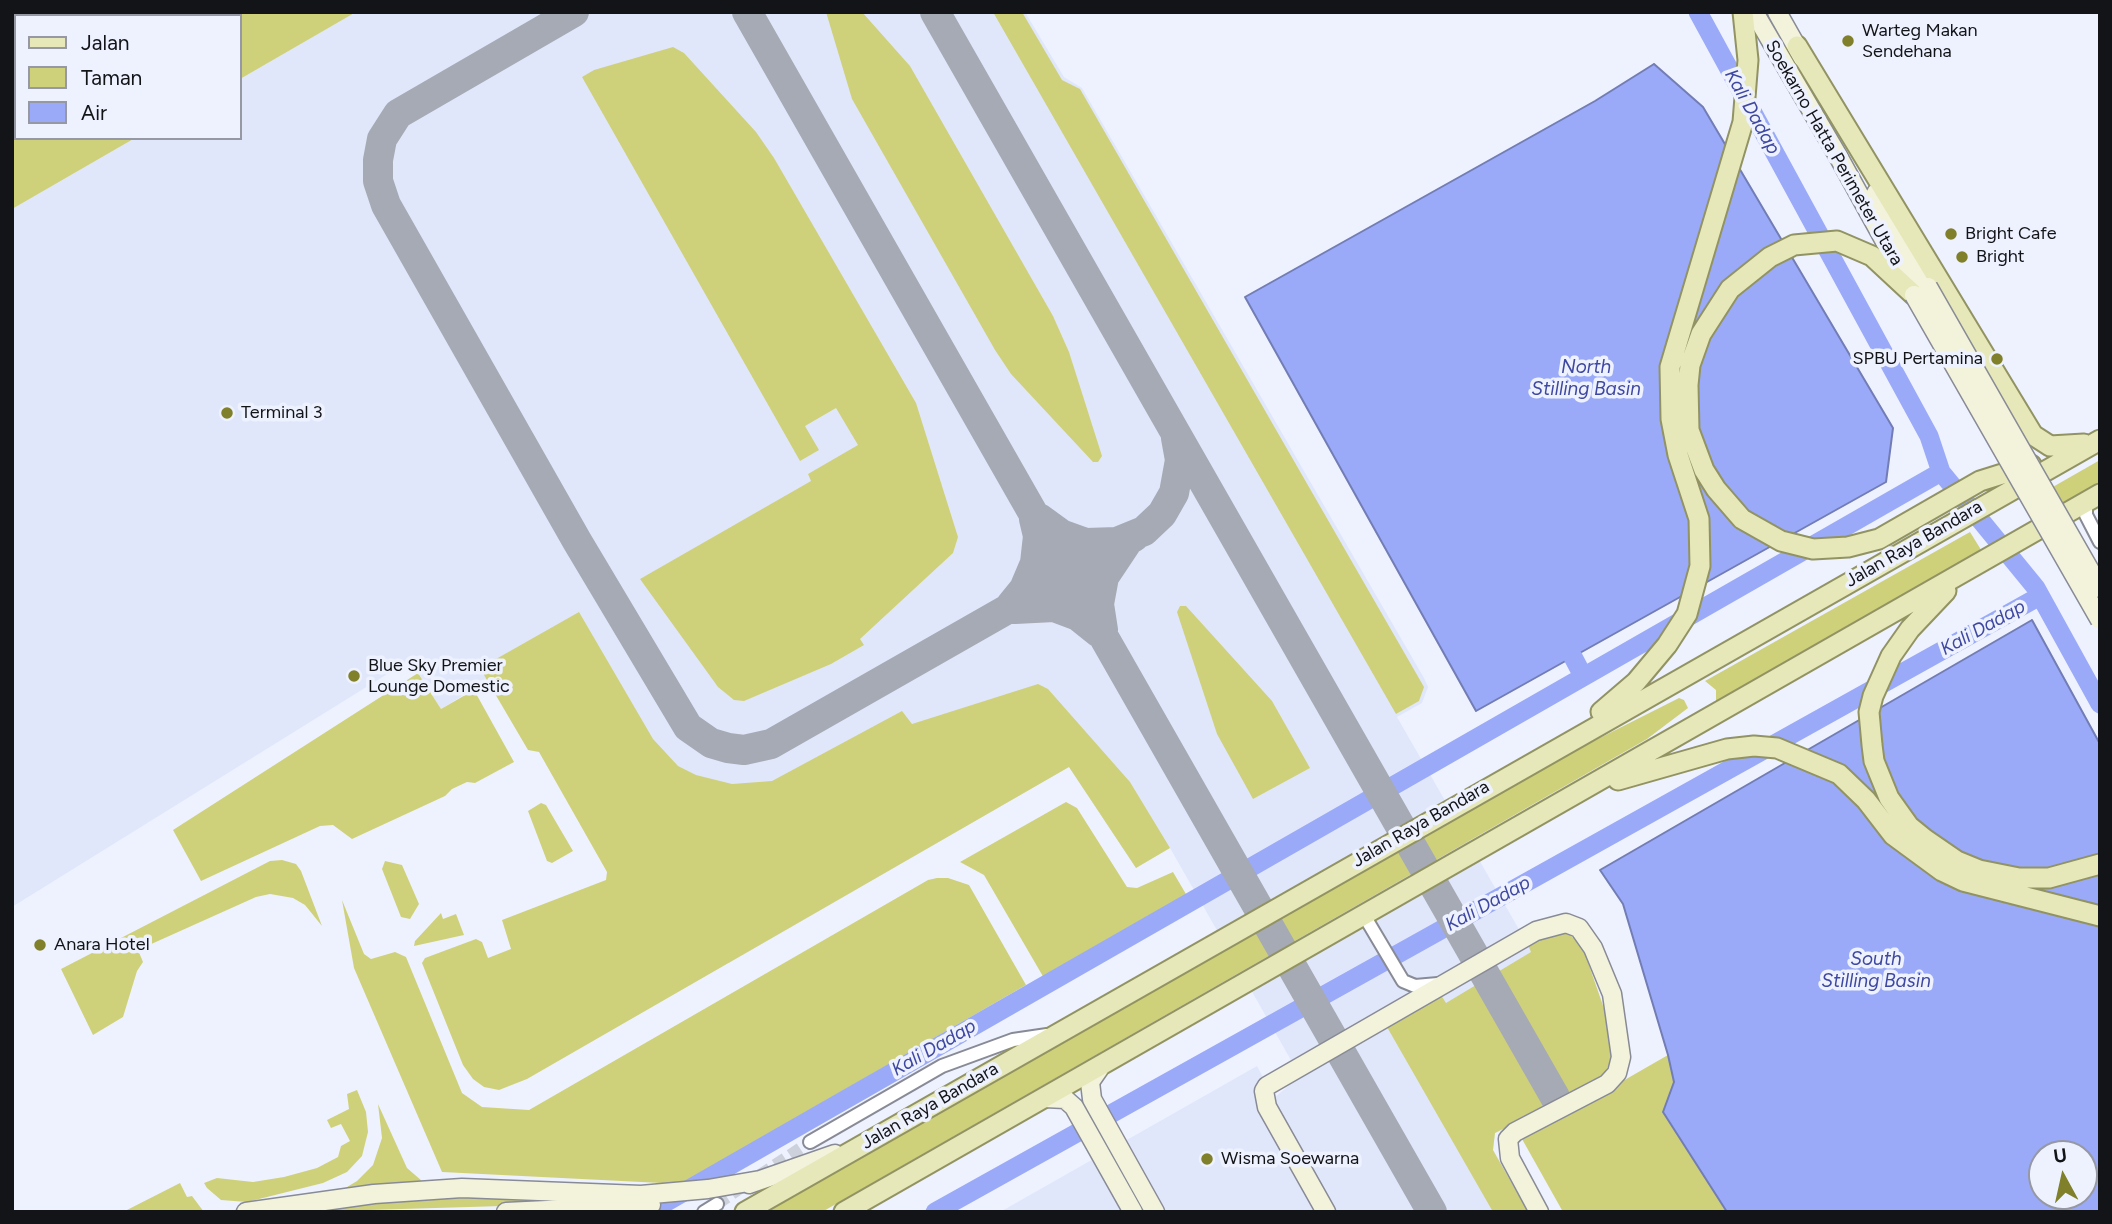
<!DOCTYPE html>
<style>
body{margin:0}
#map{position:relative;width:2112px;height:1224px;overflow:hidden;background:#eef2ff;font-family:Figtree,sans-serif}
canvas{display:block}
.frame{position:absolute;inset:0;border:14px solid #131418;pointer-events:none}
.legend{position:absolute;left:14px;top:14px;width:228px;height:126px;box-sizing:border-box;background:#eef2ff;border:2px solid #9699a3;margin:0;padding:9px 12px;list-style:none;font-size:21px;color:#131418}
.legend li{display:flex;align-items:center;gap:14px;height:35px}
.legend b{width:35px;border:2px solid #9699a3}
.north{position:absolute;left:2028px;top:1140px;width:70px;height:70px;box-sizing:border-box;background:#eef2ff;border:2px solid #9699a3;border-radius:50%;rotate:352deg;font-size:19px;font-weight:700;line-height:28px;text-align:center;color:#131418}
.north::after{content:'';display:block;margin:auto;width:24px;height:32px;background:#80802a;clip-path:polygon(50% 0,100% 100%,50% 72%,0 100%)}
</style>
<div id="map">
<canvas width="2112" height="1224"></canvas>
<div class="frame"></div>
<ul class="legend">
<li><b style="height:9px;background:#e6e8b9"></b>Jalan</li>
<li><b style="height:19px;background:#cfd17a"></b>Taman</li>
<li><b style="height:19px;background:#9aaaf8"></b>Air</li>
</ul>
<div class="north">U</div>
</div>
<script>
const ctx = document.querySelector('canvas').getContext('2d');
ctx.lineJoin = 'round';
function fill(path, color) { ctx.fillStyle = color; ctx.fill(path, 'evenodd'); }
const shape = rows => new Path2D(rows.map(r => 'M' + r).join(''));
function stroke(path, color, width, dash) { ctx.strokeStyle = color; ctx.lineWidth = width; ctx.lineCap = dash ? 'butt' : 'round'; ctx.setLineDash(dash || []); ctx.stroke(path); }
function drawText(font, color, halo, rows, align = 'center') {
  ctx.font = font + ' Figtree,sans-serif'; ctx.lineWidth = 7; ctx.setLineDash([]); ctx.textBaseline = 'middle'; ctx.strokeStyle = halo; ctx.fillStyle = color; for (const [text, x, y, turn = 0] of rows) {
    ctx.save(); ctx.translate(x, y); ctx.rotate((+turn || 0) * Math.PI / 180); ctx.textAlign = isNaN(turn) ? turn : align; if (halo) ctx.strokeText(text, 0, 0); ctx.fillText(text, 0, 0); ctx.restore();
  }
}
fill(shape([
 [12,12,1025,12,1064,77,1082,88,1424,678,1428,687,1422,703,1397,717,1528,945,1550,935,1595,1083,1495,1133,1493,1150,1528,1212,1000,1212,1257,1066,1274,1098,1300,1076,1170,848,1136,868,1069,767,729,963,488,680,441,709,410,660,12,907],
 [16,16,240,16,240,138,16,138]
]), '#e1e7fb');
fill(shape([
 [12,12,356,12,240,79,240,16,16,16,16,138,135,138,12,209],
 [826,12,862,12,910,66,1053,316,1069,352,1102,456,1098,462,1093,462,1011,374,995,350,852,99],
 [993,12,1022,12,1062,80,1080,89,1424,687,1419,701,1396,714],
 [673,47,684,53,756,132,774,158,916,403,958,537,953,553,860,639,864,645,831,664,744,701,734,700,718,687,640,579,811,481,808,474,858,445,836,408,805,426,819,450,800,461,582,77,594,70],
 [2100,460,2100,484,2062,507,2051,488],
 [1970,532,1983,553,1712,708,1716,701,1716,690,1705,681],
 [1180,606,1186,606,1272,701,1310,768,1253,799,1217,734,1177,612],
 [579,612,653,739,678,766,696,775,732,784,772,781,902,711,912,724,1038,684,1048,689,1130,782,1170,848,1136,868,1069,767,527,1079,499,1090,484,1087,473,1079,463,1065,422,963,425,958,476,939,482,942,488,958,511,949,502,920,606,880,607,872,539,752,528,750,484,675,484,669,489,663],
 [418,673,441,709,474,690,514,762,475,783,467,782,452,789,445,796,352,839,333,825,320,826,201,881,173,830],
 [1679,698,1684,700,1688,708,1647,739,822,1212,765,1212,1572,752],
 [1066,802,1077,808,1127,887,1137,888,1173,872,1193,906,1048,985,984,875,960,862],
 [541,803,546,805,573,851,552,863,547,861,528,811],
 [282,860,296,864,301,871,322,926,305,905,293,898,270,894,256,897,138,950,143,962,137,971,123,1017,93,1035,61,969,270,861],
 [385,861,402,865,419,904,410,919,401,917,382,869],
 [937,878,948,878,969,885,1026,985,681,1184,442,1172,354,968,342,900,364,954,371,959,395,952,406,957,462,1093,482,1107,529,1110,928,880],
 [441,913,443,919,456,914,464,935,414,946,415,941],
 [1566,932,1582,945,1608,1020,1613,1056,1604,1075,1595,1083,1495,1133,1493,1150,1528,1212,1493,1212,1387,1027,1441,995,1446,1003,1531,952,1528,945,1550,935],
 [1668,1055,1674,1082,1663,1112,1727,1212,1563,1212,1522,1139],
 [357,1090,366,1112,368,1132,362,1156,347,1172,323,1183,247,1202,221,1200,207,1188,204,1183,217,1178,253,1182,284,1177,317,1168,338,1157,341,1146,350,1141,341,1124,331,1128,327,1120,349,1109,347,1094],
 [378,1104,407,1168,422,1181,337,1193,357,1181,373,1165,382,1138],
 [180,1183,187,1197,192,1196,204,1212,123,1212],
 [477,1198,604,1200,604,1203,301,1212,408,1199]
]), '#cfd17a');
const water = shape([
 [1654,64,1703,107,1893,428,1886,482,1476,711,1245,297,1595,101,1654,64],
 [2032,620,2100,744,2100,1212,1727,1212,1663,1112,1674,1082,1668,1055,1623,904,1600,870,2032,620],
 [2042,1154,2084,1154,2084,1196,2042,1196,2042,1154]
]);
fill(water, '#9aaaf8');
stroke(water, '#727db5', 2);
stroke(shape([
 [1698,12,1929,436,1941,472,2036,588,2100,704],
 [1573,657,1583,676],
 [649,1212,1941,472],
 [935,1212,2040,596]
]), '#9aaaf8', 19);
stroke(shape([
 [574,12,398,114,382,139,378,160,378,181,386,205,577,541,688,727,711,743,728,748,744,750,771,744,1134,537],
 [747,12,1432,1212],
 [935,12,1555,1097],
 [1039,518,1061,534,1086,543,1117,542,1144,531,1162,514,1174,493,1180,460,1176,438],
 [1011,605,1024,589,1035,563,1038,536,1034,519],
 [1015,609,1054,607,1078,616,1098,632],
 [1103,630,1099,604,1104,577,1126,544]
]), '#a6aab4', 30);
stroke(shape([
 [760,1175,810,1142],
 [717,1204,745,1185]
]), '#cdd1dc', 12, [12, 6]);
const street = shape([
 [2086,502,2086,515,2100,542],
 [1365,917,1403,981,1415,986,1438,984],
 [810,1142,942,1066,1013,1040,1047,1035],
 [704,1212,717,1204]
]);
const secondary = shape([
 [1754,12,1838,156,1911,289],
 [1777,12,1803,58],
 [1876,193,1928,287],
 [1099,1069,1090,1082,1092,1099,1155,1212],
 [1045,1098,1065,1099,1074,1107,1133,1212],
 [749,1184,835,1154],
 [246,1212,374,1194,462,1188,641,1195,708,1189,760,1180],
 [506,1212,651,1205],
 [1326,1212,1267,1107,1264,1091,1267,1086,1536,931,1566,923,1579,928,1593,948,1612,994,1621,1057,1617,1073,1607,1084,1515,1132,1508,1139,1510,1158,1539,1212]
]);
const primary = shape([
 [1797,46,2033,435,2050,446,2084,444],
 [1914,295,1872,256,1837,241,1794,245,1770,257,1730,289,1701,334,1690,365,1688,385,1689,430,1704,470,1716,489,1742,519,1781,541,1813,549,1848,547,1879,539,1980,481,2031,465],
 [1946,591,1910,629,1891,656,1873,696,1869,712,1872,745,1874,761,1889,798,1909,826,1925,839,1957,861,1979,870,2019,878,2049,878,2100,864],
 [1601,712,1636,682,1667,645,1687,614,1700,566,1699,519,1678,455,1671,419,1670,367,1743,122,1748,60,1743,12],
 [1618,780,1727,749,1754,746,1777,748,1839,774,1866,800,1893,835,1942,871,1963,881,2100,916],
 [745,1212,2100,440],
 [844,1212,2100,494]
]);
stroke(street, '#888b96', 16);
stroke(secondary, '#888b96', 21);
stroke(primary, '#929363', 23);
stroke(street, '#fff', 12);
stroke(secondary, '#f3f3dc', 18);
stroke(primary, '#e6e8b9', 19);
const secondaryBridge = shape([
 [1928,287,2100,588],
 [1914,295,2100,620]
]);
stroke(secondaryBridge, '#888b96', 21, []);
stroke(secondaryBridge, '#f3f3dc', 18);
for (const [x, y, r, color] of [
 [1848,41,7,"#80802a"],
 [1951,234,7,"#80802a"],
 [1962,257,7,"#80802a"],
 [1997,359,7,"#80802a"],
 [227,413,7,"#80802a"],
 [354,676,7,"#80802a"],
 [40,945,7,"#80802a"],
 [1207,1159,7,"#80802a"]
]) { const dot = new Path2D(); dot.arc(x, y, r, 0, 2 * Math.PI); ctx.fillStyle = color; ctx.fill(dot); stroke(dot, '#eef2ff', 2.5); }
drawText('18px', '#131418', '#eef2ff', [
 ["Warteg Makan",1862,31],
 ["Sendehana",1862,52],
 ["Bright Cafe",1965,234],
 ["Bright",1976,257],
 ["SPBU Pertamina",1983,359,"right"],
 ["Terminal 3",241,413],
 ["Blue Sky Premier",368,666],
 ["Lounge Domestic",368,687],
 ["Anara Hotel",54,945],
 ["Wisma Soewarna",1221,1159]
], 'left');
drawText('18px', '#131418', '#eef2ff', [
 ["Soekarno Hatta Perimeter Utara",1834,153,60],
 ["Jalan Raya Bandara",1914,544,-30],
 ["Jalan Raya Bandara",1421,824,-30],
 ["Jalan Raya Bandara",930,1106,-30]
]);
drawText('italic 19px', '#3f48a1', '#eef2ff', [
 ["Kali Dadap",1752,112,61],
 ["North",1586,367],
 ["Stilling Basin",1586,389],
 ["Kali Dadap",1983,628,-29],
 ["Kali Dadap",1488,904,-29],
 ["South",1876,959],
 ["Stilling Basin",1876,981],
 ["Kali Dadap",934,1048,-30]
]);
</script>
